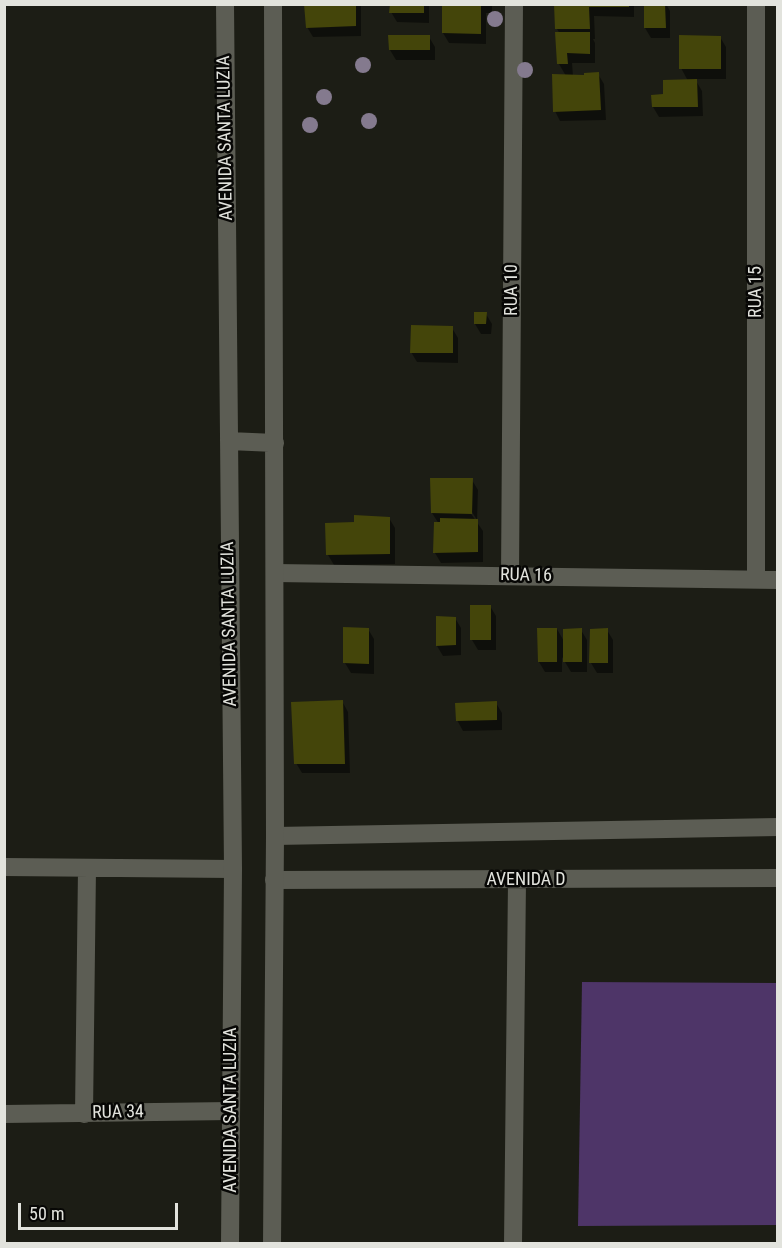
<!DOCTYPE html>
<style>
body{margin:0}
#map{position:relative;width:782px;height:1248px;overflow:hidden;background:#1c1d15;font-family:"Roboto Condensed",sans-serif}
canvas{display:block}
.frame{position:absolute;inset:0;border:6px solid #e2e3dd;pointer-events:none}
.scale{position:absolute;left:18px;top:1203px;width:160px;height:27px;box-sizing:border-box;border:3px solid #e2e3dd;border-top:0;padding-left:8px;font-size:18px;line-height:21px;white-space:nowrap;color:#e2e3dd;-webkit-text-stroke:4px #070705;paint-order:stroke}
</style>
<div id="map">
<canvas width="782" height="1248"></canvas>
<div class="frame"></div>
<div class="scale">50 m</div>
</div>
<script>
const ctx = document.querySelector('canvas').getContext('2d');
ctx.lineJoin = 'round';
function fill(path, color) { ctx.fillStyle = color; ctx.fill(path, 'evenodd'); }
const shape = rows => new Path2D(rows.map(r => 'M' + r).join(''));
function stroke(path, color, width, dash) { ctx.strokeStyle = color; ctx.lineWidth = width; ctx.lineCap = dash ? 'butt' : 'round'; ctx.setLineDash(dash || []); ctx.stroke(path); }
function drawText(font, color, halo, rows, align = 'center') {
  ctx.font = font + ' "Roboto Condensed",sans-serif'; ctx.lineWidth = 5; ctx.setLineDash([]); ctx.textBaseline = 'middle'; ctx.strokeStyle = halo; ctx.fillStyle = color; for (const [text, x, y, turn = 0] of rows) {
    ctx.save(); ctx.translate(x, y); ctx.rotate((+turn || 0) * Math.PI / 180); ctx.textAlign = isNaN(turn) ? turn : align; if (halo) ctx.strokeText(text, 0, 0); ctx.fillText(text, 0, 0); ctx.restore();
  }
}
fill(shape([
 [582,982,777,983,777,1225,578,1226]
]), '#4e3568');
fill(shape([
 [306,4,361,4,361,36,313,37,307,27],
 [391,4,429,4,429,23,397,22,391,12],
 [444,4,492,4,492,13,486,13,486,44,449,43,443,33],
 [556,4,634,4,634,17,594,16,595,39,593,39,595,43,595,63,572,63,573,76,598,74,604,84,606,120,560,121,555,111,566,76,559,64,560,34,557,29],
 [645,4,666,4,670,11,670,38,651,38,645,28],
 [390,36,429,37,435,47,435,60,396,60,390,50],
 [720,37,726,47,726,79,695,79,702,91,703,116,659,117,653,107,652,96,664,96,688,81,681,68],
 [486,314,492,324,491,334,481,334,475,324],
 [452,328,458,338,458,363,417,362,411,352],
 [472,480,478,490,477,520,469,507,467,508,483,531,483,562,441,563,435,553,439,524,432,513],
 [389,518,395,528,395,564,334,565,328,555,327,524,356,524],
 [490,606,496,616,496,650,478,650,472,640],
 [455,618,461,628,461,655,443,656,437,646],
 [368,629,374,639,374,674,351,673,345,663],
 [557,629,565,643,581,630,587,640,587,672,571,672,562,657,562,672,545,672,539,662,539,630],
 [607,630,613,640,613,673,597,673,591,663],
 [342,701,348,712,350,773,302,773,296,763],
 [496,703,502,713,502,730,463,731,457,720]
]), '#0007');
fill(shape([
 [304,4,356,4,356,26,306,28],
 [390,4,424,4,424,13,389,13],
 [442,4,481,4,481,34,442,33],
 [554,4,629,4,629,7,589,7,590,29,555,29],
 [644,4,665,4,666,28,644,28],
 [555,32,590,32,590,54,567,53,568,64,557,64],
 [388,35,430,35,430,50,389,50],
 [679,35,721,36,721,69,679,69],
 [599,72,601,110,553,112,552,74,584,75,584,73],
 [697,79,698,107,652,107,651,95,663,94,663,80],
 [474,312,487,312,486,324,474,324],
 [411,325,453,326,453,353,410,353],
 [430,478,473,478,472,514,431,513],
 [354,515,390,517,390,554,326,555,325,523,354,522],
 [440,518,478,519,478,552,433,553,434,522,440,522],
 [470,605,491,605,491,640,470,640],
 [436,616,456,617,456,645,436,646],
 [343,627,369,628,369,664,343,663],
 [537,628,557,628,557,662,538,662],
 [582,628,582,662,563,662,563,629],
 [608,628,608,663,589,663,590,629],
 [343,700,345,764,294,764,291,702],
 [497,701,497,720,456,721,455,703]
]), '#44450a');
stroke(shape([
 [756,4,756,579],
 [275,573,778,580],
 [510,576,514,4],
 [275,836,778,827],
 [4,867,233,869],
 [274,880,778,878],
 [4,1114,231,1111],
 [84,1114,87,868],
 [513,1244,517,881]
]), '#5c5d54', 18);
stroke(shape([
 [225,4,233,869,230,1244],
 [229,441,275,443],
 [272,1244,275,836,273,4]
]), '#5c5d54', 18);
ctx.fillStyle = '#847a8e';
for (const [x, y] of [
 [495,19],
 [363,65],
 [525,70],
 [324,97],
 [369,121],
 [310,125]
]) { ctx.beginPath(); ctx.arc(x, y, 8, 0, 2 * Math.PI); ctx.fill(); }
drawText('18px', '#e2e3dd', '#070705', [
 ["AVENIDA SANTA LUZIA",226,138,-91],
 ["RUA 10",512,290,-90],
 ["RUA 15",756,292,-90],
 ["RUA 16",526,576,1],
 ["AVENIDA SANTA LUZIA",230,624,-91],
 ["AVENIDA D",526,880],
 ["AVENIDA SANTA LUZIA",231,1110,-90],
 ["RUA 34",118,1113,-1]
]);
</script>
